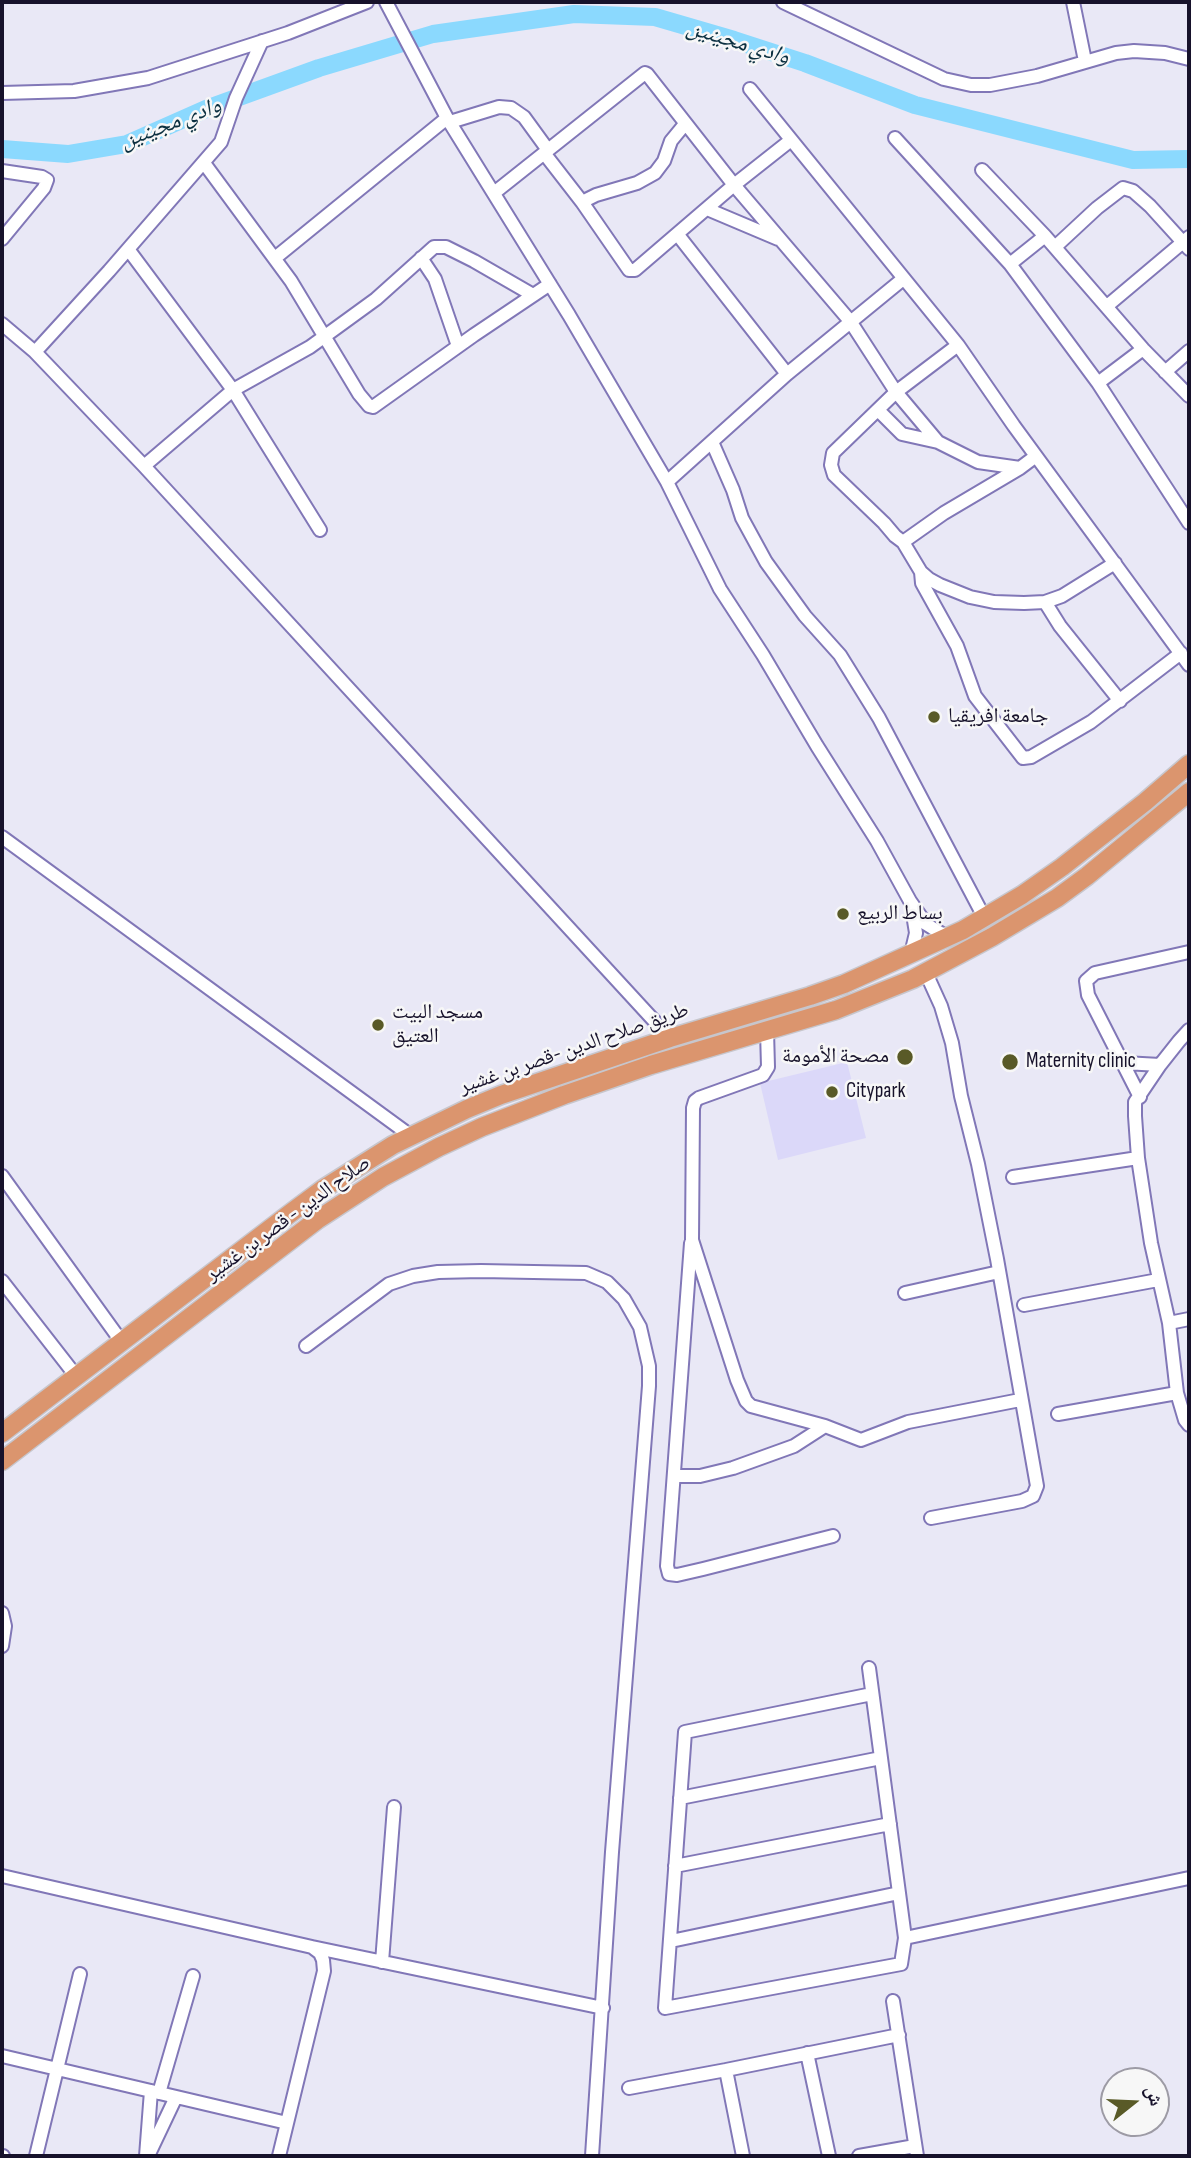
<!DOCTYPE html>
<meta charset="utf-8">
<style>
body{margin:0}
#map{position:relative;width:1191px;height:2158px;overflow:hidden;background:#e9e8f6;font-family:"Sofia Sans Condensed","Noto Naskh Arabic",sans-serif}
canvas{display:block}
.frame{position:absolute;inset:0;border:4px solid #17122b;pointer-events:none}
.north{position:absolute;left:1100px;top:2067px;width:70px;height:70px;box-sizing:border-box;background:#f7f7f7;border:2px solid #9d9ba5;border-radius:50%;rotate:72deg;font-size:19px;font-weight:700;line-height:28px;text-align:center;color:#17122b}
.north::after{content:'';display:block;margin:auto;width:24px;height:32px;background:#595a27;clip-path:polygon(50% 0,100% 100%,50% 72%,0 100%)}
</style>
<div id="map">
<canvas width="1191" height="2158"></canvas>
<div class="frame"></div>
<div class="north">ش</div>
</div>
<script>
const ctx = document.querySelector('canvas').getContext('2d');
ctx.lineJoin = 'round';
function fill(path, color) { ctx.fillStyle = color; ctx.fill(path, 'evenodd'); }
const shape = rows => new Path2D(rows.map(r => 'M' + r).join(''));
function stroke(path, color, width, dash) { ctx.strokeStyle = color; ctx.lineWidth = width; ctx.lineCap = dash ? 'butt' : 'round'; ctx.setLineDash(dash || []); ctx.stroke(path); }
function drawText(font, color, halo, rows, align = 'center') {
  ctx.font = font + ' "Sofia Sans Condensed","Noto Naskh Arabic",sans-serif'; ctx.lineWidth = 5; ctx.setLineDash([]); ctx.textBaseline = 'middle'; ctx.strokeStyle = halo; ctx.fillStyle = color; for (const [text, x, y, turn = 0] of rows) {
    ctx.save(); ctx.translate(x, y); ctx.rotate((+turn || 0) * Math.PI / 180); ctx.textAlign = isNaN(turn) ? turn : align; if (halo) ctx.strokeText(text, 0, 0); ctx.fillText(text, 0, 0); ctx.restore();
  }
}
fill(shape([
 [847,1062,866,1138,778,1160,760,1083]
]), '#dbd8f9');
stroke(shape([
 [2,149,68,154,127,144,206,109,319,68,433,34,574,14,655,17,734,40,805,63,915,105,1133,160,1189,159]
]), '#8bd9fe', 18);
const minor = shape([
 [386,2,447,118,569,315,667,482,720,589,763,655,817,746,877,841,910,901,926,924,947,937],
 [783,2,944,79,971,85,990,85,1037,76,1116,53,1134,51,1165,53,1189,59],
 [1073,2,1085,61],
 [262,41,236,98,221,142,109,271,35,352,144,466,670,1038],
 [750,89,958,345,1014,426,1189,665],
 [2,93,74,91,148,78,288,33,367,2],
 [450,122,499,107,511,108,524,117,548,150],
 [895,138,1010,264,1098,383,1143,349],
 [544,153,582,202,596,195,637,183,655,173,664,161,671,141,685,124],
 [204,163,291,281,359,394,369,406,373,407,474,335,550,284],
 [982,170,1045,236,1143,349,1189,396],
 [2,171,42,177,47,180,44,188,2,239],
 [494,193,645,73,647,74,734,185,850,321,896,392,958,345],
 [582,202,629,270,635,270,734,185,791,140],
 [707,209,778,239],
 [678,235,787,374],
 [1055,247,1097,208,1123,188,1133,191,1150,206,1189,249],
 [128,249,233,390,320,530],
 [275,258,447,118],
 [421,258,435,279,458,346],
 [1010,264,1045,236],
 [1107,306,1189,237],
 [2,324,35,352],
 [1165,372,1189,351],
 [1098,383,1189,523],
 [878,410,902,434,938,442],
 [712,442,733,490,742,518,766,562,805,616,840,655,879,718,984,917],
 [144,466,233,390,310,347,376,299,434,247,446,247,474,261,533,295],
 [1020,468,978,462,938,442,896,392,833,453,831,465,834,475,884,523,895,536,903,542,921,572,922,583,957,646,975,696,1023,758,1031,757,1091,722,1181,653],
 [667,482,787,374,903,279],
 [903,542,944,513,1020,468,1036,456],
 [921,572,929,579,940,585,970,597,994,602,1024,603,1045,602,1062,596,1115,563],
 [1045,602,1060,626,1120,701],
 [2,837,411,1136],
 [911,954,916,933,912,908],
 [926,973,941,1006,952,1043,961,1096,978,1164,997,1259,1037,1486,1033,1496,1022,1501,931,1518],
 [1189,1030,1179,1041,1160,1065,1135,1102,1135,1116,1138,1158,1151,1243,1169,1323,1177,1393,1185,1420,1189,1425],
 [767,1031,768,1067,763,1075,699,1098,695,1101,693,1108,692,1240,737,1380,746,1401,751,1406,825,1426,861,1440,908,1422,1020,1400],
 [1124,1063,1160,1065],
 [1140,1097,1088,995,1086,981,1095,973,1189,952],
 [2,1176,121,1341],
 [1013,1177,1138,1158],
 [691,1243,667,1566,669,1574,677,1575,703,1569,833,1536],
 [2,1281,76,1376],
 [905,1293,999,1272],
 [1024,1305,1158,1280],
 [1169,1323,1189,1319],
 [306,1346,389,1284,413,1276,438,1272,481,1271,586,1273,607,1282,624,1299,640,1327,649,1366,649,1386,612,1852,592,2156],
 [1058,1414,1177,1393],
 [674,1476,700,1476,733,1468,794,1446,825,1426],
 [2,1613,5,1626,2,1646],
 [869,1668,905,1938,1189,1878],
 [872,1694,685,1732,665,2008,901,1964,905,1938],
 [680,1798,881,1758],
 [675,1866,890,1824],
 [2,1876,312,1947,320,1953,323,1960,324,1971,279,2156],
 [671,1941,899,1893],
 [312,1947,603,2008],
 [382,1962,394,1807],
 [893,2001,917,2156],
 [807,2053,829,2156],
 [2,2056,287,2123],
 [726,2070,899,2035],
 [629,2088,726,2070,743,2156],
 [159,2093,193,1976],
 [2,2156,3,2156],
 [36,2156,80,1974],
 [146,2156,151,2091],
 [148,2156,176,2097],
 [859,2156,915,2146]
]);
const highway = shape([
 [2,1433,292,1212,323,1189,393,1145,467,1109,501,1095,670,1038,810,996,844,984,963,930,1022,895,1062,867,1145,802,1189,764],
 [2,1461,317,1220,383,1177,439,1147,482,1127,564,1095,651,1065,836,1010,913,979,992,937,1057,898,1087,876,1189,792]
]);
stroke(minor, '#8177b7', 16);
stroke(highway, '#c7c6cc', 21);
stroke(minor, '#fff', 12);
stroke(highway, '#db956e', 18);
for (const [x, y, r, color] of [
 [934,717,7,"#595a27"],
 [843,914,7,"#595a27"],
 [378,1025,7,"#595a27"],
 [905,1057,9,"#595a27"],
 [1010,1062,9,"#595a27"],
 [832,1092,7,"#595a27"]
]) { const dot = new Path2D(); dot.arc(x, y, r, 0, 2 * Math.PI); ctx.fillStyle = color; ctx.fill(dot); stroke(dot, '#f7f7f7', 2.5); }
drawText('21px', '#17122b', '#f7f7f7', [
 ["جامعة افريقيا",948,717],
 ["بساط الربيع",857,914],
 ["مسجد البيت",392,1013],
 ["العتيق",392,1037],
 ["مصحة الأمومة",889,1057,"right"],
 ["Maternity clinic",1026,1062],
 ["Citypark",846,1092]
], 'left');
drawText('21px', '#17122b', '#f7f7f7', [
 ["طريق صلاح الدين -قصر بن غشير",574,1049,-19],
 ["صلاح الدين - قصر بن غشير",288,1219,-36]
]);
drawText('italic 23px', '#0b3040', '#f7f7f7', [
 ["وادي مجينين",738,43,17],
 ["وادي مجينين",171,124,-21]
]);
</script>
